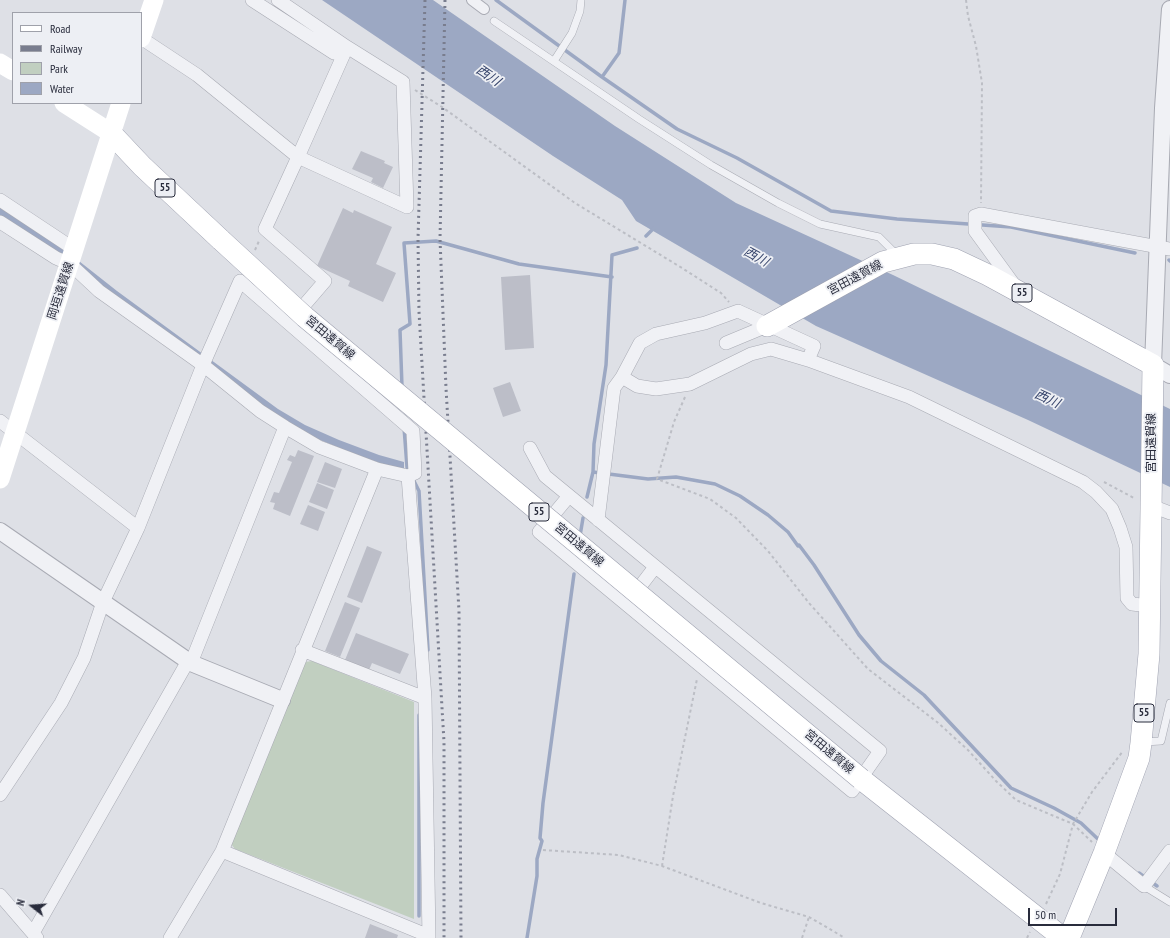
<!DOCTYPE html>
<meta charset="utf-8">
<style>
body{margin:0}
#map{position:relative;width:1170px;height:938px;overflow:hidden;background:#dee0e6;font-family:"PT Sans Narrow",sans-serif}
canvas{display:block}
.legend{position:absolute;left:12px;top:12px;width:130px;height:92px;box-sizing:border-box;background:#edeff4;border:1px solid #9fa1aa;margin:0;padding:5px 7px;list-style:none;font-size:12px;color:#292c3c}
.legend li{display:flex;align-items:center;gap:8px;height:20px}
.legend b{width:20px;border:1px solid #9fa1aa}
.north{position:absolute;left:12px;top:886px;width:40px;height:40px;-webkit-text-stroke:3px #edeff4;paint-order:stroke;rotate:287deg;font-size:11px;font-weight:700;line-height:16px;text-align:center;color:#292c3c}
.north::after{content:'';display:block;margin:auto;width:14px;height:18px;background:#292c3c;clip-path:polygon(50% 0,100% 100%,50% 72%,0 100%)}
.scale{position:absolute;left:1028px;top:908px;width:89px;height:18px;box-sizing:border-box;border:2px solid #292c3c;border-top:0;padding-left:5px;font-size:12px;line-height:14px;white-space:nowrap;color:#292c3c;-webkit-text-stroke:3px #edeff4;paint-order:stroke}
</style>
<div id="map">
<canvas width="1170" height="938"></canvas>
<ul class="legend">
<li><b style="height:5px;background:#fff"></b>Road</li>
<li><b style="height:5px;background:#797d8e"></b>Railway</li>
<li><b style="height:11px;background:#c1cfc0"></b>Park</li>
<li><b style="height:11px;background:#9ca8c3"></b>Water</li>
</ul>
<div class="north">N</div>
<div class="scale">50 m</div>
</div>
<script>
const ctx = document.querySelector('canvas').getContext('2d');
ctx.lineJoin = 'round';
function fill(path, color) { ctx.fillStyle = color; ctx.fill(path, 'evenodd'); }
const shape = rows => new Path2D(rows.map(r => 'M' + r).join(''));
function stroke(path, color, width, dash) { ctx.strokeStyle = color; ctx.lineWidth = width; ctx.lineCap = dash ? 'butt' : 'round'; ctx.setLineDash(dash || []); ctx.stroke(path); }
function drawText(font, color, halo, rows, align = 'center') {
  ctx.font = font + ' "PT Sans Narrow","Noto Sans JP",sans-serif'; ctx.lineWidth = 3.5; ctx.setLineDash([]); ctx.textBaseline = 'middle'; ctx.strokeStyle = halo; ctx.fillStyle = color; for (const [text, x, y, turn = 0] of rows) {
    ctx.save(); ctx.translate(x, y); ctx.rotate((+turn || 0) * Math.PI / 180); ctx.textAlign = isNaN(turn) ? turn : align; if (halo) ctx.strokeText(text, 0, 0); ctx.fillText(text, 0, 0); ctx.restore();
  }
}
fill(shape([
 [312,661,414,702,414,919,235,849,231,844,305,662]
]), '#c1cfc0');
fill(shape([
 [322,0,433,0,615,126,736,203,893,275,1170,409,1170,487,1028,420,816,326,636,221,622,200,553,156],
 [0,207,51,239,117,291,278,409,305,425,339,440,379,455,404,462,404,471,359,456,320,440,294,427,262,406,0,216]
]), '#9ca8c3');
stroke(shape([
 [496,0,602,77],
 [625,0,619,53,602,77,677,129,737,158,831,211,897,219,1011,227,1135,253],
 [646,236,654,228],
 [1169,260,1170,261],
 [402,387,400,330,410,324,404,243,436,241,519,264,612,277],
 [404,427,407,467,409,472],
 [593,472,648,479,676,477,715,484,740,496,768,515,788,532,798,546,799,545,814,565,859,635,881,661,924,695,1011,788,1054,808,1081,823,1100,841],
 [414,481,419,491,428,650],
 [587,497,593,472,594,444,606,365,612,255,637,248],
 [580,536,583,518],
 [419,715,419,916],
 [1139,873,1157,886],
 [527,938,537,876,537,859,542,841,540,838,543,803,574,574]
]), '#9ca8c3', 3.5);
fill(shape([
 [361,151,385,161,384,163,393,167,383,188,371,182,373,178,352,169],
 [343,208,353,213,354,210,392,227,376,264,396,273,383,302,348,286,350,281,317,266],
 [530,275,534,348,505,350,501,277],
 [510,382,521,411,503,417,493,388],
 [298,450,314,456,290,516,273,509,275,503,270,502,274,492,279,493,292,462,287,460,290,455,295,457],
 [325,462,342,469,335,488,317,482],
 [317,483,334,490,327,509,309,502],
 [308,505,325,512,318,531,300,524],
 [367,546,382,552,362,603,347,597],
 [345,602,360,608,340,657,325,651],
 [356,633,409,654,400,674,372,663,369,670,345,660],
 [370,924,398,935,397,938,365,938]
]), '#bcbec8');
const service = shape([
 [494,21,639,119,711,165,778,203,820,224,879,237,898,256],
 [554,61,572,33,580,11,581,0],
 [1144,742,1161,741,1170,703],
 [1144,886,1170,902]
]);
const pedestrian = shape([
 [472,0,484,9]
]);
const minor = shape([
 [252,0,334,53],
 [278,0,347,47,403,82,407,207,298,157,347,47],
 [141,38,197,75,298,157,265,229,325,281,294,317],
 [0,200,74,249],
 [0,222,56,258,70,264,99,291,203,365,260,411,285,427,319,447,377,469,408,476,425,698,429,938],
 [1015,286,975,231,975,216,981,214,1170,249],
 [738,311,814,346,808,360,771,349,751,354,690,384,656,389,637,386,622,377,640,343,656,334,705,323,738,311],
 [726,343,767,326],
 [808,360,909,397,1083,482,1096,492,1112,509,1120,528,1126,547,1127,598,1132,604,1150,606],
 [0,421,138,528],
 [530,448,545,476,880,751,852,791,539,532,569,496],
 [1152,506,1170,513],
 [598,520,614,388,622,377],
 [632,597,655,567],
 [302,650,425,698],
 [191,663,285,427],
 [0,795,61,703,84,658,103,602,138,528,203,365,240,281,413,431,415,473,408,476],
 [222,851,429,936],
 [1104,853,1144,886,1170,851],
 [0,895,37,938],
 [33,933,188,661],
 [170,938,222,851,377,469]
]);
const tertiary = shape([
 [1170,9,1163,108,1153,365,1170,375],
 [0,531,191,663,282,700]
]);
const primary = shape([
 [111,133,142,166,221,240],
 [767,326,883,262,914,254,932,254,954,259,988,275,1153,365,1149,654,1141,743,1139,758,1104,853,1069,938],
 [861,779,1063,938]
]);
stroke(service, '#a8aab3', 8);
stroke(pedestrian, '#a8aab3', 12);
stroke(minor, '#a8aab3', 14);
stroke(tertiary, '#a8aab3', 18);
stroke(primary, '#9fa2b1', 22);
stroke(shape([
 [966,0,968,16,976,46,982,83,981,203],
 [415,90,442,107,575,203,682,268,721,293,729,302],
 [255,250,259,241],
 [685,397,674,422,657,479,710,499,736,518,768,551,809,603,868,669,937,722,967,749,996,781,1016,800,1073,824,1092,842],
 [1104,482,1134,498],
 [543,850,619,855,662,866,761,903,809,917,845,938],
 [662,866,673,796,697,679],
 [1046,904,1060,874,1073,824,1092,792,1123,751],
 [802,938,809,917],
 [1027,938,1030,932]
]), '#bcbec5', 2, [3, 3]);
stroke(service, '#f0f1f5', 7);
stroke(pedestrian, '#f0f1f5', 10);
stroke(minor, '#f0f1f5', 13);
stroke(tertiary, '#f0f1f5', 16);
stroke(shape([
 [141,38,154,0],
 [0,63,13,71],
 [64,103,111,133],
 [0,479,121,103]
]), '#fff', 19);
stroke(primary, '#fff', 21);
stroke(shape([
 [425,0,418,239,419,312,444,742,444,938],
 [445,0,440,239,446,388,459,611,461,938]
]), '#797d8e', 3, [2, 4]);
const primaryBridge = shape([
 [221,240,305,317,861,779]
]);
stroke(primaryBridge, '#9fa2b1', 22, []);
stroke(primaryBridge, '#fff', 21);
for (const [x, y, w] of [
 [165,188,20],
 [1022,293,20],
 [539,512,20],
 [1144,713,20]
]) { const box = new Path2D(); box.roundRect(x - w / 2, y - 9, w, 18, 3); ctx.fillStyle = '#edeff4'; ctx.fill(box); stroke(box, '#292c3c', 1); }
drawText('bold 11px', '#292c3c', null, [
 ["55",165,188],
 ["55",1022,293],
 ["55",539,512],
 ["55",1144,713]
]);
drawText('12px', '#292c3c', '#edeff4', [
 ["宮田遠賀線",855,278,-28],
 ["岡垣遠賀線",61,291,-72],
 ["宮田遠賀線",330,338,40],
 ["宮田遠賀線",1152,443,-90],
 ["宮田遠賀線",579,545,40],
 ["宮田遠賀線",829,752,40]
]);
drawText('italic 13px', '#37456c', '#edeff4', [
 ["西川",488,76,34],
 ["西川",756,257,29],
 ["西川",1047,399,25]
]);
</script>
